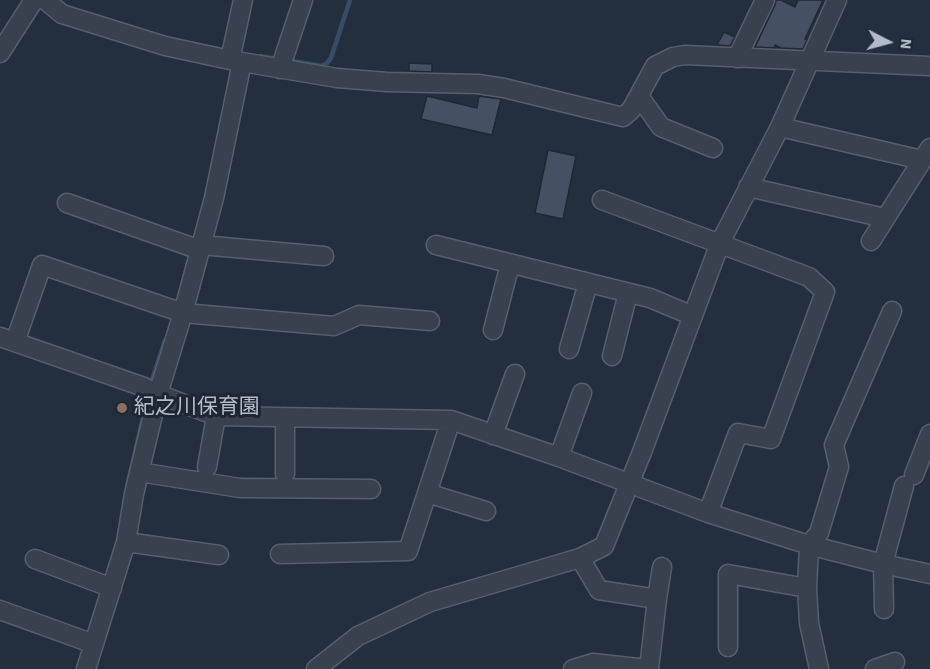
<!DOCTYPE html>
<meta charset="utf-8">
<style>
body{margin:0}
#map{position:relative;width:930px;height:669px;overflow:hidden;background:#242f3e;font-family:"Source Sans 3",sans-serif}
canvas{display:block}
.north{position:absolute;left:858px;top:12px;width:60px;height:60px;-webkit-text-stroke:4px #1d2633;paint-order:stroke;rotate:96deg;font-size:16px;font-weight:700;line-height:24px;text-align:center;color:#b4bcc9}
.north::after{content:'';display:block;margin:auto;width:21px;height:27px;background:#b4bcc9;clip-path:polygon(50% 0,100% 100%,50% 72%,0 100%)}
</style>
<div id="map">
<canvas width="930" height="669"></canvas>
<div class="north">N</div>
</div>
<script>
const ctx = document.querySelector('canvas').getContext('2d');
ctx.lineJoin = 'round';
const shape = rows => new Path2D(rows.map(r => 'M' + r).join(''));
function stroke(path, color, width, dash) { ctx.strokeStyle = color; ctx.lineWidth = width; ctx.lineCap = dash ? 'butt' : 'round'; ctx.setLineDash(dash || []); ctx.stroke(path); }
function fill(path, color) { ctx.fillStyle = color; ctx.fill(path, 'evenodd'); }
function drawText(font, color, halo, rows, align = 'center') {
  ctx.font = font + ' "Source Sans 3","Noto Sans JP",sans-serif'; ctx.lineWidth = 6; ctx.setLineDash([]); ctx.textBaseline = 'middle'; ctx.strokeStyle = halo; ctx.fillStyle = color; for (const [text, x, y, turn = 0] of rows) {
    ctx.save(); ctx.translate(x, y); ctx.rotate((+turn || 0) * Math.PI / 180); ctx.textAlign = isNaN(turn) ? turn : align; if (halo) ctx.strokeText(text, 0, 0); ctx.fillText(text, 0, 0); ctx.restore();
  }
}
stroke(shape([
 [260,56,278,59],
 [286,60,322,66,327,63,331,58,350,0],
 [150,386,165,340],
 [127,487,147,400]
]), '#394c67', 4.5);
const building = shape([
 [776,0,781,0,795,7,798,0,823,0,805,39,807,40,803,49,781,48,775,45,774,48,755,47,775,5,776,0],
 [724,32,735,37,730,46,717,45,724,32],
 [409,63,432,64,432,72,409,71,409,63],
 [427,96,477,108,479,96,501,99,492,135,421,119,427,96],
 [548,150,576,156,563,219,535,213,548,150]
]);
fill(building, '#455162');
stroke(building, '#1f2835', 1.5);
const street = shape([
 [45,0,62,14,165,46,230,60,337,78,387,82,478,84,504,88,623,117,631,110,655,66,673,57,685,55,930,66],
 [0,53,34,0],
 [737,58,765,0],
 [230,60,243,0],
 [280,69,303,0],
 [639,96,661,127,713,148],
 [780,127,922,160],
 [748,187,885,218],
 [602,200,809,277,825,292,771,439,738,433,708,513],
 [67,203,200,250],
 [871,241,930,148],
 [201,245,324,256],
 [436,245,650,298,693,316],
 [493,330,510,264],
 [0,337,144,387,158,394,216,416,451,420,559,457,708,513,809,545,883,564,930,574],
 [15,342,42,265,183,313,334,326,359,315,430,321],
 [569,349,588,283],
 [612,356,628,293],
 [493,435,515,374],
 [559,457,582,393],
 [207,467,216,416],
 [139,472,240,488,371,489],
 [285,474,285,417],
 [914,475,930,434],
 [427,493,486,511],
 [126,542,219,555],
 [280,554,408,551,451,420],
 [580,558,599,590,657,599],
 [35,559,112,588],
 [884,609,883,564,904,486],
 [0,610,94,644],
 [728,647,728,574,807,588],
 [86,669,126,542,134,494,158,394,183,313,214,198,242,62],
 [316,669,358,636,430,602,580,558,604,546,642,452,720,243,780,127,837,0],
 [573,669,593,663,647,669],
 [649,669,657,599,662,567],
 [819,669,809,623,807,588,809,545,819,533,839,467,834,445,892,311],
 [875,669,895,662]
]);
stroke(street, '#565f6c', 21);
stroke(street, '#38414e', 18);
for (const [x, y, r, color] of [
 [122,408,6,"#8d6e63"]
]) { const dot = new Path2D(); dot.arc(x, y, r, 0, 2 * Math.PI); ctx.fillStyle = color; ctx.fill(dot); stroke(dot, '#1d2633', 2); }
drawText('21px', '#b4bcc9', '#1d2633', [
 ["紀之川保育園",134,408]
], 'left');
</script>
